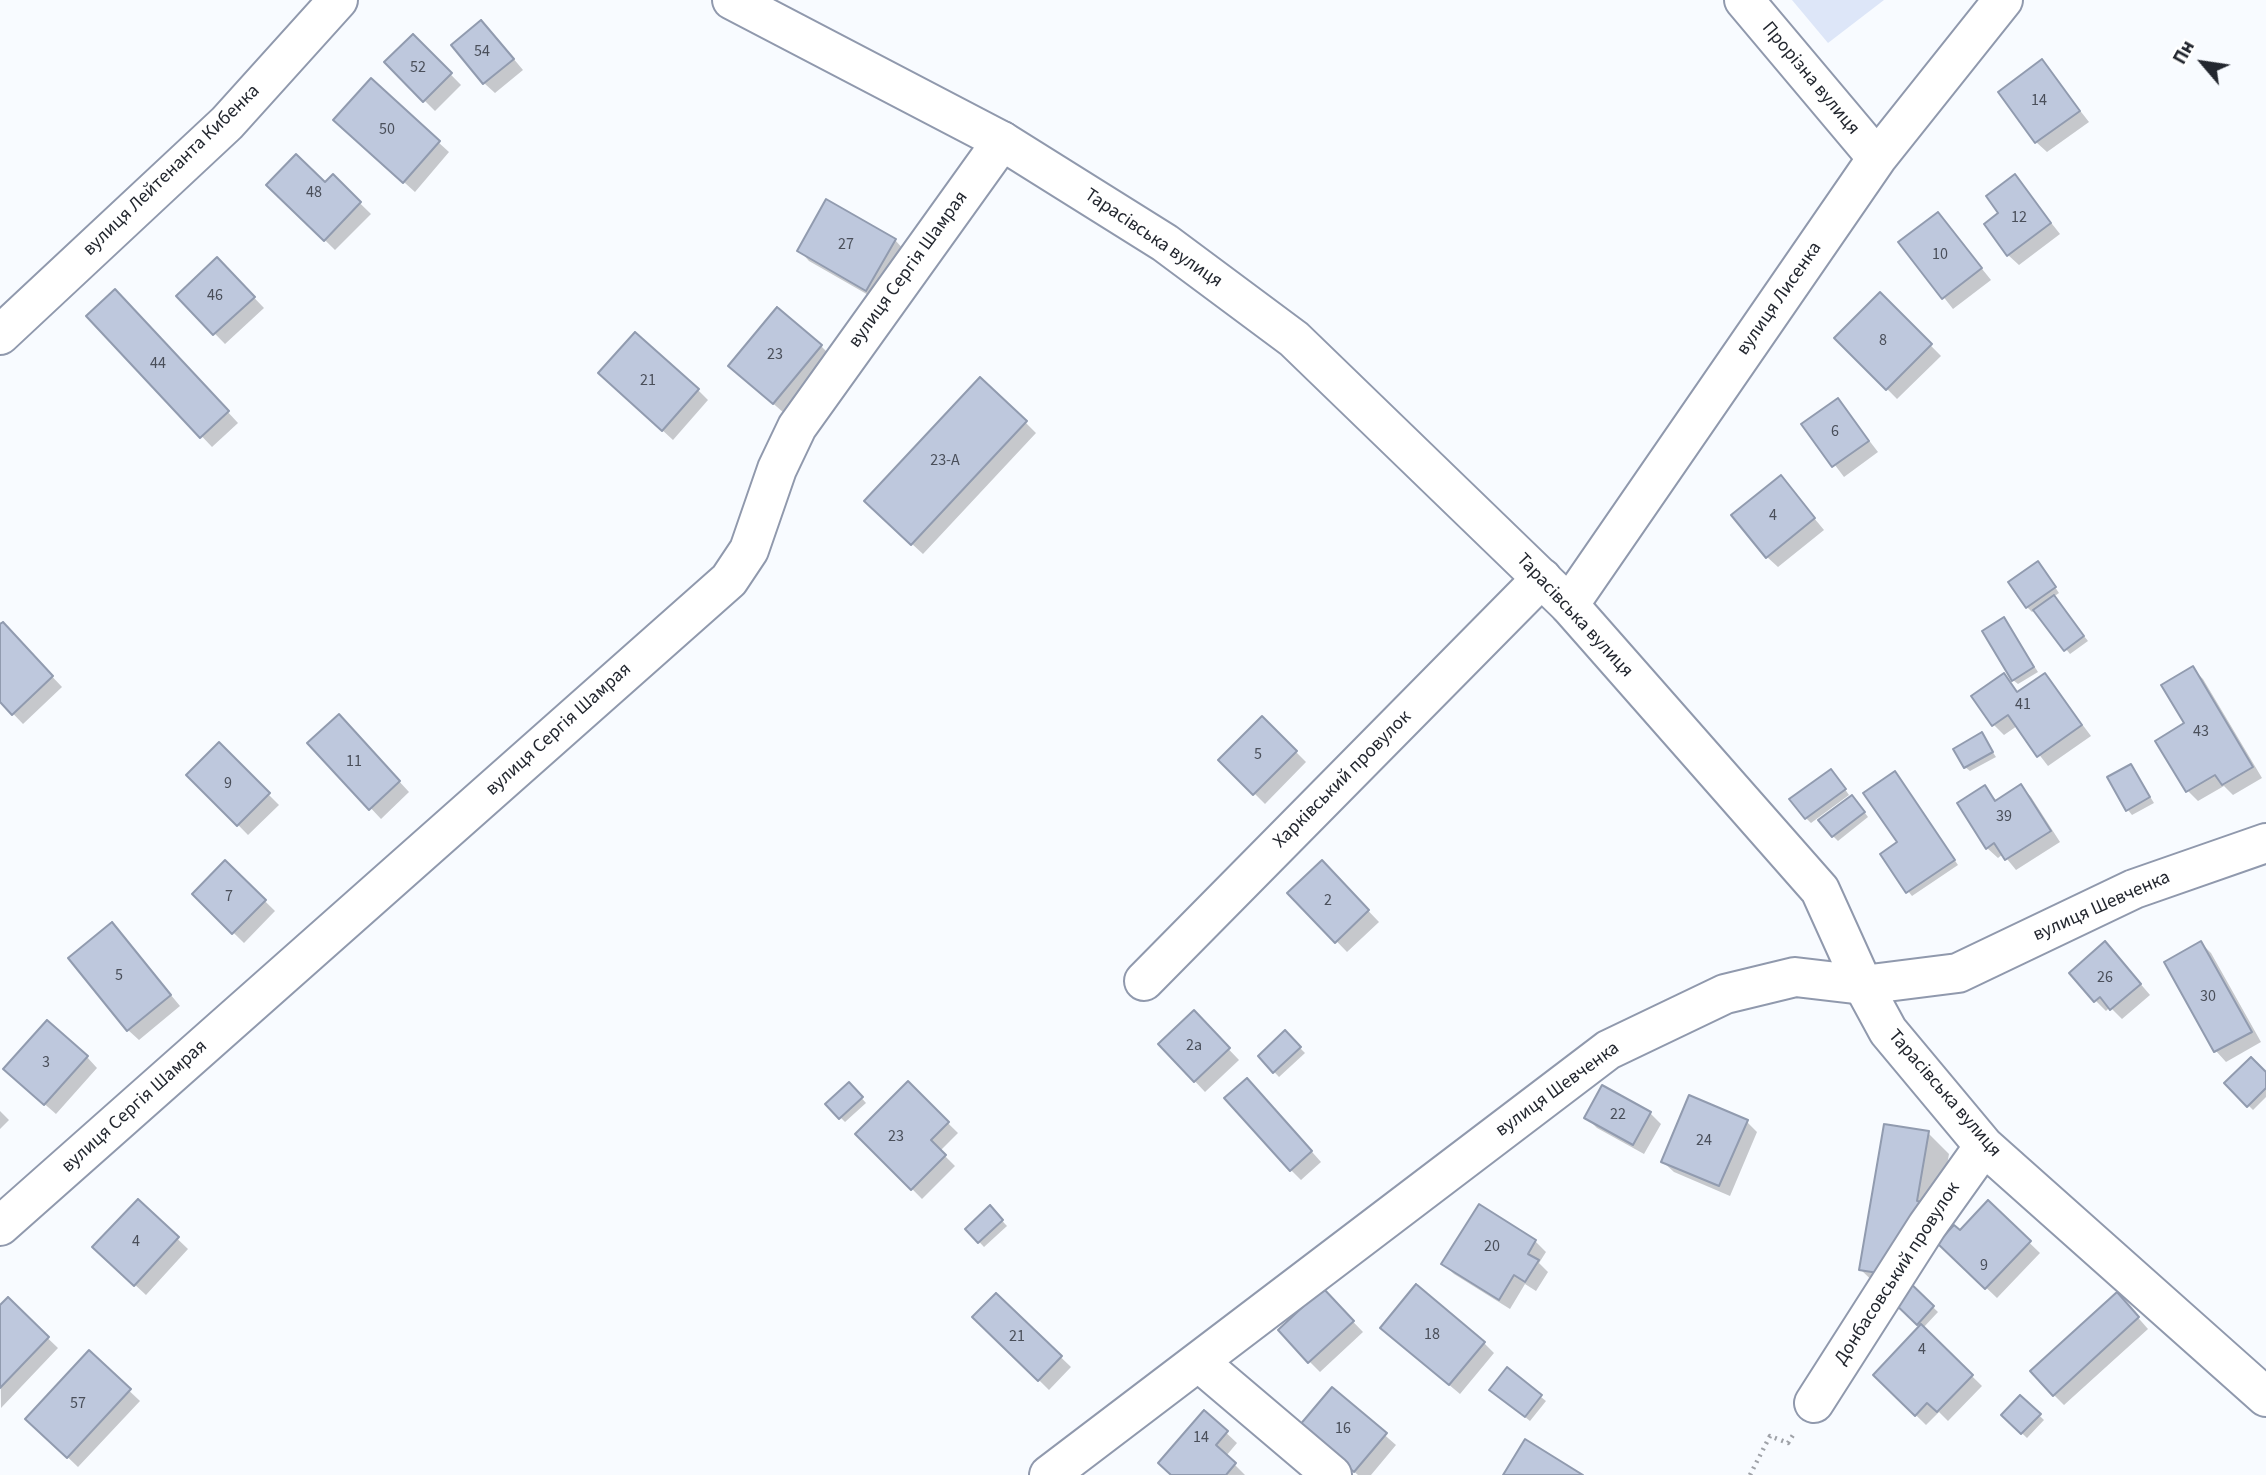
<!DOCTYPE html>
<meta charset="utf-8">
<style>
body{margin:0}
#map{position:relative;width:2266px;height:1475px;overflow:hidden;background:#f8fbff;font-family:"Source Sans 3",sans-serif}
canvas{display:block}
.north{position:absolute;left:2168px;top:28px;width:70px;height:70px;-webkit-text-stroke:5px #fff;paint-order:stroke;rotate:299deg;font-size:19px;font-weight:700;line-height:28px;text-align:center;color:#23272f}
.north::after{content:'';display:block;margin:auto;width:24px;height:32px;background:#23272f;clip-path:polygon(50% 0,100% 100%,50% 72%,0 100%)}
</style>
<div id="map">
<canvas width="2266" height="1475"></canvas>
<div class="north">Пн</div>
</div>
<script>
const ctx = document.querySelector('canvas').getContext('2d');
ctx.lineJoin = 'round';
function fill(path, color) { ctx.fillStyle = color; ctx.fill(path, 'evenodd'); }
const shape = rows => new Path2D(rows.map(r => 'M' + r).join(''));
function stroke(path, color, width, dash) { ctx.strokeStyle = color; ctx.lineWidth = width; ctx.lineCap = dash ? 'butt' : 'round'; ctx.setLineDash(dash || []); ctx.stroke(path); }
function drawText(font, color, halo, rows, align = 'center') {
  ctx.font = font + ' "Source Sans 3",sans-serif'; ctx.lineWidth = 6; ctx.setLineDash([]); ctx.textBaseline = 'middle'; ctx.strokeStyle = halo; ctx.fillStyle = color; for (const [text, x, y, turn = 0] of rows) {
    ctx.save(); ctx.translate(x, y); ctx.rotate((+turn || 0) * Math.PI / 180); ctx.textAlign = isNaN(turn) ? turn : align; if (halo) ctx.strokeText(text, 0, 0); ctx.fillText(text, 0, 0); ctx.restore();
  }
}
fill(shape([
 [1792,0,1884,0,1828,43]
]), '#dde6f8');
fill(shape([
 [492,33,523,70,495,93,484,83],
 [413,36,461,85,435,111,386,62],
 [2042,62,2089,122,2047,152,2036,142],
 [371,81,449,152,415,192,346,130],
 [333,177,371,214,335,250,269,185,325,185],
 [2015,177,2060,234,2019,265,2008,255,2000,213],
 [1938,214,1991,280,1953,309,1901,243],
 [895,240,905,251,877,300,809,261,799,250],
 [217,259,264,308,225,344,178,296],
 [1880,294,1941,356,1897,399,1837,338],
 [125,301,238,423,212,447,88,316],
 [821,346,831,356,784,413,730,366],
 [611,383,698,390,708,400,673,440],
 [1838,400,1878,452,1844,477,1804,424],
 [1025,422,1036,433,923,554,877,512],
 [1780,477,1824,530,1778,567,1767,557],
 [2042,568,2059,593,2053,597,2088,641,2070,654,2035,610,2032,612,2027,607],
 [2004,619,2038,672,2018,684,2013,680],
 [0,627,13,635,62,687,23,724,0,700],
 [2192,668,2203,679,2262,778,2233,795,2224,786,2198,801,2188,791,2187,724],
 [2004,675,2019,693,2045,675,2091,736,2048,766,2017,726,2004,735,1994,725],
 [1262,718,1306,762,1265,804,1221,760],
 [349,727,409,792,381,819,310,743],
 [1982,735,1996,757,1970,771,1965,767],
 [219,745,279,805,248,835,189,775],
 [2131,766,2154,803,2132,815,2128,810],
 [1835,775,1849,795,1811,823,1806,818],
 [1899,778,1958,865,1912,896,1908,891,1899,843],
 [2021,786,2031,797,2060,842,2016,870,2003,854,1998,858,1987,848,1984,787,1997,801],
 [1857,802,1868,817,1838,841,1833,836],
 [225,862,275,911,244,943,194,894],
 [1332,873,1379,922,1347,952,1290,893],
 [112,924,180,1006,139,1040,128,1030],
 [2201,943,2211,953,2261,1042,2226,1062,2216,1051,2166,962],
 [2115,954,2150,995,2122,1019,2110,1007,2106,1011,2096,1001],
 [1193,1012,1239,1060,1205,1092,1160,1044],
 [1285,1033,1305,1053,1279,1077,1260,1057],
 [87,1057,97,1068,56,1114,16,1079],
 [2266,1074,2266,1097,2253,1110,2226,1083],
 [849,1084,866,1103,845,1122,827,1104],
 [908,1084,958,1133,940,1151,955,1166,922,1199,858,1134],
 [1603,1087,1650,1113,1661,1124,1644,1154,1597,1128,1587,1118],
 [1257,1090,1321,1162,1301,1180,1291,1170],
 [0,1111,9,1120,0,1129],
 [1747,1122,1757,1132,1730,1196,1674,1172,1663,1162],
 [1928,1133,1949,1154,1938,1216,1907,1282,1938,1312,1923,1328,1982,1386,1948,1421,1939,1412,1926,1425,1875,1375,1921,1327,1861,1270],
 [138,1201,188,1249,146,1295,105,1257],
 [1988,1203,2040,1253,1997,1298,1939,1243,1960,1233],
 [990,1208,1007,1226,984,1247,967,1229],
 [1535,1241,1546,1252,1539,1263,1548,1272,1536,1291,1525,1284,1510,1309,1454,1274,1443,1264],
 [996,1295,1071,1367,1049,1390,975,1317],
 [8,1300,58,1348,1,1408,0,1308],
 [1333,1301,1363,1332,1320,1372,1309,1361],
 [2127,1305,2148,1329,2064,1405,2054,1395],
 [1393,1338,1484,1343,1494,1353,1460,1394],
 [89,1353,140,1401,78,1467,38,1429],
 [1507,1370,1546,1401,1530,1421,1496,1394],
 [1332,1389,1396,1445,1371,1475,1358,1475,1312,1436],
 [2020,1397,2044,1420,2027,1438,2003,1415],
 [1205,1413,1237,1443,1226,1456,1245,1475,1173,1475]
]), '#0003');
const building = shape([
 [481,20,514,59,483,84,451,45,481,20],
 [413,34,452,73,423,102,384,62,413,34],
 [2042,59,2080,111,2035,143,1998,92,2042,59],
 [371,78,440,141,403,183,333,120,371,78],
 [296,154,325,182,333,174,361,202,324,241,266,185,296,154],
 [2015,174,2051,223,2007,256,1984,224,1998,213,1986,196,2015,174],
 [826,199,896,239,866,291,797,251,826,199],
 [1938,212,1982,268,1942,299,1898,242,1938,212],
 [217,257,255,297,213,335,176,296,217,257],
 [115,289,229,411,200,438,86,316,115,289],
 [1880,292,1932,344,1886,390,1834,338,1880,292],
 [777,307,822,345,773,404,728,366,777,307],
 [635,332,699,389,662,431,598,373,635,332],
 [980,377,1027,421,911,545,864,501,980,377],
 [1838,398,1869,441,1832,467,1801,424,1838,398],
 [1781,475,1815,518,1766,558,1731,515,1781,475],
 [2038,561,2056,587,2026,608,2008,582,2038,561],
 [2054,595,2084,636,2064,651,2033,610,2054,595],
 [2004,617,2034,667,2012,681,1982,631,2004,617],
 [3,622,53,676,12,715,0,702,0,624,3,622],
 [2193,666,2253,767,2222,785,2215,775,2186,792,2155,741,2184,723,2161,685,2193,666],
 [2004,673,2017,692,2045,673,2082,725,2037,757,2008,715,1992,726,1971,696,2004,673],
 [339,714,400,781,369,810,307,743,339,714],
 [1262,716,1297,751,1253,795,1218,760,1262,716],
 [1982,732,1993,752,1964,768,1953,749,1982,732],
 [219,742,270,793,237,826,186,775,219,742],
 [2131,764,2150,797,2126,811,2107,777,2131,764],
 [1831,769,1846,789,1805,819,1789,799,1831,769],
 [1895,771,1955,860,1906,893,1880,854,1897,842,1863,793,1895,771],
 [2021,784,2051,831,2005,860,1994,843,1986,849,1957,803,1985,785,1995,801,2021,784],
 [1852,795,1865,812,1832,837,1818,820,1852,795],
 [225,860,266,900,232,934,192,894,225,860],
 [1322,860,1369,910,1335,943,1287,893,1322,860],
 [112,922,171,995,127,1031,68,958,112,922],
 [2105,941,2141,984,2110,1010,2100,997,2094,1002,2069,973,2105,941],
 [2201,941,2252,1032,2214,1052,2164,962,2201,941],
 [1194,1010,1230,1048,1194,1082,1158,1044,1194,1010],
 [47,1020,88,1056,44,1105,3,1069,47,1020],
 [1285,1030,1301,1047,1273,1073,1258,1056,1285,1030],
 [2251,1057,2266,1072,2266,1088,2247,1107,2224,1083,2251,1057],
 [1247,1078,1312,1151,1290,1171,1224,1098,1247,1078],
 [908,1081,949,1122,931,1140,946,1155,911,1190,855,1134,908,1081],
 [849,1082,863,1097,839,1119,825,1104,849,1082],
 [1602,1085,1651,1112,1633,1145,1584,1118,1602,1085],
 [1689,1095,1748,1120,1719,1186,1661,1162,1689,1095],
 [1884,1124,1929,1131,1917,1201,1928,1203,1878,1273,1859,1270,1884,1124],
 [138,1199,179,1237,134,1286,92,1247,138,1199],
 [1988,1200,2031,1241,1985,1289,1937,1243,1954,1225,1960,1230,1988,1200],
 [1479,1204,1536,1240,1528,1254,1539,1260,1525,1282,1514,1275,1499,1300,1441,1264,1479,1204],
 [990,1205,1003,1220,978,1243,965,1229,990,1205],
 [1906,1279,1934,1306,1917,1325,1888,1297,1906,1279],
 [1416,1284,1485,1342,1449,1385,1380,1328,1416,1284],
 [1323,1288,1354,1321,1308,1363,1278,1330,1323,1288],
 [2117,1292,2139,1317,2053,1396,2030,1371,2117,1292],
 [996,1293,1062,1356,1038,1381,972,1317,996,1293],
 [8,1297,49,1337,0,1388,0,1305,8,1297],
 [1921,1324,1973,1375,1937,1412,1927,1403,1915,1416,1873,1375,1921,1324],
 [89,1350,131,1389,67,1458,25,1419,89,1350],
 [1507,1367,1542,1395,1525,1417,1489,1390,1507,1367],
 [1332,1387,1387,1433,1354,1472,1299,1426,1332,1387],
 [2020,1395,2041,1414,2021,1434,2001,1415,2020,1395],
 [1204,1410,1228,1431,1216,1445,1236,1463,1226,1475,1171,1475,1158,1463,1204,1410],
 [1525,1439,1583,1475,1503,1475,1525,1439]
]);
fill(building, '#bec8dd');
stroke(building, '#919baf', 2);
const minor = shape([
 [1744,0,1877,158],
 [0,335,227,123,338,0],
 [1569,605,1877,158,2003,0],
 [1144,981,1542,578],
 [1863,985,1888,1031,1984,1146,2266,1397],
 [0,1226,729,580,749,550,777,469,797,427,1002,141],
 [1200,1363,1332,1475],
 [1814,1403,1927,1226,1984,1146]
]);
const tertiary = shape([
 [732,0,1002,141,1165,243,1294,339,1569,605,1820,890,1863,985],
 [1049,1475,1608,1050,1725,994,1795,977,1863,985,1958,973,2134,889,2266,843]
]);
stroke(minor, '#9099ad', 42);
stroke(tertiary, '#9099ad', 42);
stroke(shape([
 [1750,1475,1770,1436,1788,1443,1793,1435]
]), '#9fa2a8', 4.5, [2, 5]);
stroke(minor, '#fff', 38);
stroke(tertiary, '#fff', 38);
drawText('16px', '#4a4f5a', null, [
 ["54",482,52],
 ["52",418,68],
 ["14",2039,101],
 ["50",387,130],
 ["48",314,193],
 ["12",2019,218],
 ["27",846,245],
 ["10",1940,255],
 ["46",215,296],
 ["8",1883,341],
 ["23",775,355],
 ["44",158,364],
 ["21",648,381],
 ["6",1835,432],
 ["23-А",945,461],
 ["4",1773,516],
 ["41",2023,705],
 ["43",2201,732],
 ["5",1258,755],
 ["11",354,762],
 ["9",228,784],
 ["39",2004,817],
 ["7",229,897],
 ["2",1328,901],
 ["5",119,976],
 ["26",2105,978],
 ["30",2208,997],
 ["2а",1194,1046],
 ["3",46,1063],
 ["22",1618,1115],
 ["23",896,1137],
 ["24",1704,1141],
 ["4",136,1242],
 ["20",1492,1247],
 ["9",1984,1266],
 ["18",1432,1335],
 ["21",1017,1337],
 ["4",1922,1350],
 ["57",78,1404],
 ["16",1343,1429],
 ["14",1201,1438]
]);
drawText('19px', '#23272f', '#fff', [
 ["Прорізна вулиця",1810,79,50],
 ["вулиця Лейтенанта Кибенка",172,171,-44],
 ["Тарасівська вулиця",1153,239,34],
 ["вулиця Сергія Шамрая",909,270,-54],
 ["вулиця Лисенка",1780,299,-55],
 ["Тарасівська вулиця",1574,616,47],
 ["вулиця Сергія Шамрая",559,730,-42],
 ["Харківський провулок",1343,780,-45],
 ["вулиця Шевченка",2102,907,-24],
 ["вулиця Шевченка",1558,1090,-36],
 ["Тарасівська вулиця",1944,1094,49],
 ["вулиця Сергія Шамрая",135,1107,-42],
 ["Донбасовський провулок",1898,1274,-57]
]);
</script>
